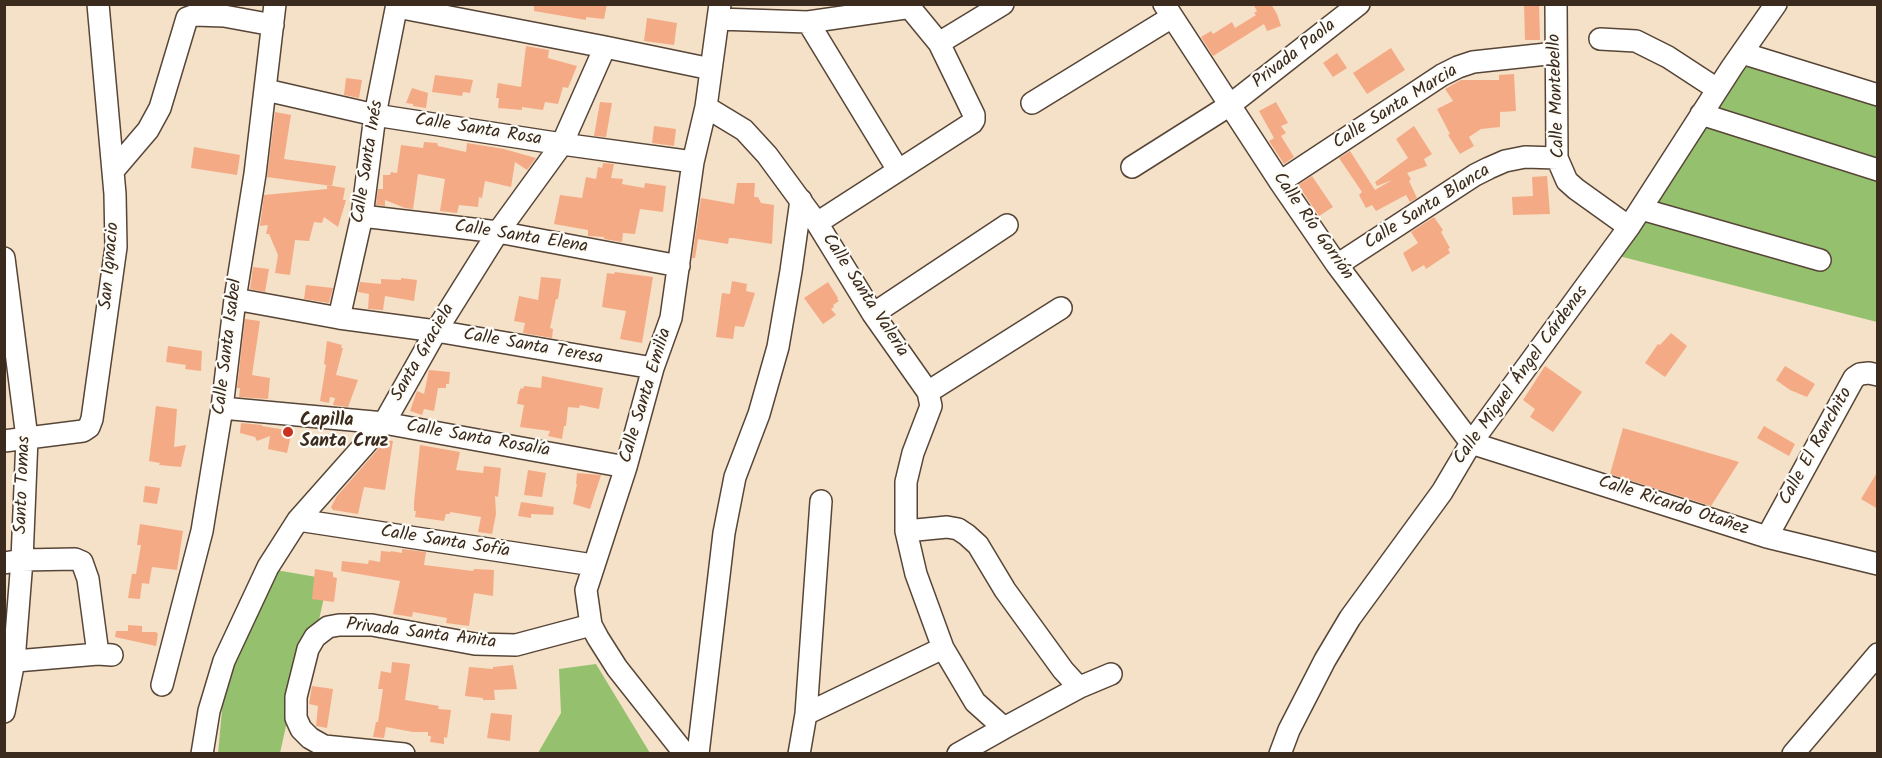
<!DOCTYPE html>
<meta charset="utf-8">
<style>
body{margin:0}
#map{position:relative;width:1882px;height:758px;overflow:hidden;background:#f4e1c7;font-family:Kalam,sans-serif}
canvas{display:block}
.frame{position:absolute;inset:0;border:6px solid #3b2a1e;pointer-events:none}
</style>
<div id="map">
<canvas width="1882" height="758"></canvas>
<div class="frame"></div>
</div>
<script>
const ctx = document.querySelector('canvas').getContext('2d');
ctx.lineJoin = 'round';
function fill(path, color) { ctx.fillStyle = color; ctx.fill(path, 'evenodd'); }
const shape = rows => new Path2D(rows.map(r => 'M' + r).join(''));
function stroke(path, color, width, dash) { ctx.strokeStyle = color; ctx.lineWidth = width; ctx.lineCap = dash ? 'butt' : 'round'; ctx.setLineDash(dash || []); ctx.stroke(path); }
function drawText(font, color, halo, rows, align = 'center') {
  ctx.font = font + ' Kalam,sans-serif'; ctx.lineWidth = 4.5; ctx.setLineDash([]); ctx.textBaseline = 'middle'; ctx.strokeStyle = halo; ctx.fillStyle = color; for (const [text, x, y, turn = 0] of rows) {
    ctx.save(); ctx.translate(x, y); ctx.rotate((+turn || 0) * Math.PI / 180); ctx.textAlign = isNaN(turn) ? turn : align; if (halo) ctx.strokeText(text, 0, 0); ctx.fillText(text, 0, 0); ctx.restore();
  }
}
fill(shape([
 [1745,57,1877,101,1877,322,1607,253],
 [270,569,328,579,317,629,304,645,280,753,218,754,224,688],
 [596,664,650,753,538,753,561,713,559,669]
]), '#95c16f');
fill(shape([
 [534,4,607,4,604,19,586,17,586,20,534,11],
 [1253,4,1271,4,1277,14,1281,26,1267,31,1264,24,1213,56,1201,37,1211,31,1213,34,1232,22,1235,28,1256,15,1254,13,1257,11],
 [1524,4,1539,4,1540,40,1525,40],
 [647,18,677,23,674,45,644,41],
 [526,46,549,50,548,58,577,66,568,88,563,87,558,104,545,102,543,110,522,107,522,110,498,108,499,98,496,98,498,83,521,87],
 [1391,48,1405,70,1367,94,1353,73],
 [1337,53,1347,68,1333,77,1323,63],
 [1514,74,1516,111,1500,112,1500,127,1481,129,1469,137,1474,146,1460,154,1448,135,1450,134,1437,109,1453,101,1445,89,1461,80,1499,80,1499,75],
 [435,75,473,80,470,93,463,92,462,96,432,92],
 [346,78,362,80,359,98,344,95],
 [412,88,428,93,426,108,413,106,413,104,406,103],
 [600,102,612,103,606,137,594,136],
 [1276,102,1288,123,1281,126,1286,133,1281,136,1294,157,1284,164,1269,141,1274,138,1259,111],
 [275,112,291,115,284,159,336,166,332,186,267,177],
 [654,126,676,129,674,146,652,143],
 [1414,126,1432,154,1424,159,1427,166,1407,173,1411,179,1409,181,1417,198,1410,202,1406,195,1376,211,1372,205,1366,208,1359,195,1362,192,1339,158,1350,151,1375,190,1392,180,1377,186,1375,182,1408,158,1396,139],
 [424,142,437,143,438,146,466,152,467,143,504,149,536,158,527,170,515,162,511,187,485,181,482,198,479,197,478,207,459,205,457,213,440,211,445,179,418,174,413,209,405,208,385,200,385,206,376,205,378,189,383,189,383,175,390,175,391,172,397,173,401,145,423,148],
 [194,147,240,155,237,175,191,168],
 [603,163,614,164,611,178,623,179,622,184,644,188,645,183,666,186,663,212,640,209,635,234,623,233,622,242,604,239,604,237,588,236,588,230,554,224,560,195,582,198,586,177,596,179,598,167,602,168],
 [1312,176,1333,207,1319,216,1298,185],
 [1547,176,1550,214,1513,215,1512,197,1533,196,1532,177],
 [737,183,755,183,754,197,758,197,761,203,774,205,772,244,733,238,729,238,728,244,698,239,695,258,692,258,701,198,734,204],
 [327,185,345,188,343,200,346,200,338,227,324,217,322,223,314,222,309,241,295,240,290,275,275,273,278,255,269,234,266,234,268,225,260,226,264,195,327,189],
 [1434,217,1443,230,1441,232,1450,248,1448,249,1450,253,1426,269,1424,265,1412,272,1403,253,1418,243,1411,232],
 [253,267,269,269,265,292,250,289],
 [615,272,653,277,642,343,620,339,626,311,602,307,607,273,614,274],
 [541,277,561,279,558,299,556,299,550,328,553,329,552,338,523,333,525,323,514,321,519,296,538,300],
 [401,278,417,280,414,301,385,296,383,310,368,309,369,294,358,292,360,282,381,284,381,279,401,280],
 [732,281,747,284,746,291,755,293,744,327,735,326,733,339,716,337,722,293,730,294],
 [828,282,838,298,837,299,839,301,833,305,834,307,831,309,836,315,823,324,804,298],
 [306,285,333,288,329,303,304,299],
 [245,319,260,321,252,375,270,378,268,399,239,397,240,388,237,388],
 [1671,333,1687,346,1665,377,1645,363,1658,344,1660,345],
 [327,341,342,345,341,348,343,348,336,375,358,380,348,407,333,405,335,398,330,397,329,403,320,401,326,365,324,364],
 [168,346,202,351,201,371,185,369,186,365,166,362],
 [1545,366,1582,392,1553,432,1530,417,1535,409,1523,400],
 [1785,366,1815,384,1807,397,1790,390,1776,380],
 [429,370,450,372,449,384,446,384,446,388,438,388,434,411,424,409,422,415,410,411,417,391,424,394],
 [542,376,603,388,599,409,580,405,579,408,568,407,566,426,564,426,562,439,548,436,550,431,520,427,524,405,517,404,519,392,521,388,523,389,524,386,541,388],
 [156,406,177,409,174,447,186,445,181,467,159,465,160,463,149,461],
 [241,423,262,425,262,426,292,431,287,453,268,449,270,436,257,441,255,437,240,433],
 [1764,426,1795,444,1789,456,1757,438],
 [1623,428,1726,458,1739,462,1711,506,1610,474],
 [386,440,393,441,385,490,364,487,358,514,333,510,331,507,337,496],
 [420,445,460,452,456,470,483,473,484,466,501,468,498,497,495,496,496,514,492,534,478,532,481,517,450,512,450,514,446,514,444,521,415,517,416,511,414,511,414,503],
 [528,470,546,473,542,497,524,495],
 [1878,471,1878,509,1861,499],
 [577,473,601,475,590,509,573,504,577,484,576,484],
 [145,486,160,488,157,504,143,502],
 [521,502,554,507,553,515,531,514,531,518,518,516],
 [140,524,183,531,177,570,152,567,149,584,142,583,140,599,128,598,132,574,136,574,141,545,137,545],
 [402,549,426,552,424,565,473,571,474,569,494,570,493,596,474,593,469,626,446,623,447,618,413,612,412,617,393,614,400,581,341,571,342,561,368,564,369,560,380,562,381,551,391,552,391,551,402,553],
 [315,569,333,572,333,577,337,578,334,602,312,599],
 [128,625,142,626,142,632,156,632,158,634,156,646,115,637,116,631,128,631],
 [392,662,410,664,405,700,439,706,438,709,451,710,447,738,444,737,444,744,430,742,431,736,428,736,428,732,413,732,386,727,384,738,373,737,376,722,378,722,383,689,378,689,381,671,391,673],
 [513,665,517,689,494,690,495,700,483,700,483,698,465,696,469,667,493,669,493,667],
 [312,686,333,689,327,728,316,726,318,706,309,704],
 [491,713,512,715,510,741,487,738]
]), '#f5aa86');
const minor = shape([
 [1164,4,1280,182,1337,265,1471,443,1767,537,1878,564],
 [1556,4,1557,158,1567,181,1576,189,1629,227],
 [397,7,605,47,711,69],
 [718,19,808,22,905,8,911,9,939,43,974,115,974,120,972,123,817,223],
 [808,22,898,170],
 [1600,39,1636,41,1668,57,1717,89],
 [939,43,1003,4],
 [1742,53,1878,95],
 [266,90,375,115,562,144,693,162],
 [1032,103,1172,17],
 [706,107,744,130,767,155,817,223,873,314,928,392,931,406,913,453,906,482,906,531,916,574,943,648,975,702,1004,728,958,754],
 [1701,114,1878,170],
 [1132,167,1230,105,1359,4],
 [113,171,148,130,160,108,187,18,195,15,224,16,273,25],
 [1280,182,1442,75,1458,67,1473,62,1556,53],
 [1641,209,1820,260],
 [362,216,498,232,679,266],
 [4,258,27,438,22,560,14,661,4,712],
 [1337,265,1475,175,1489,168,1505,161,1525,157,1557,158],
 [235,299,339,318,436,331,653,368],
 [873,314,1007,225],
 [339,318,362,216,375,115,397,4],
 [928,392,1061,308],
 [222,408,384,423,626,467],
 [4,441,83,431,89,427,92,419,116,247,115,194,98,4],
 [298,520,593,565],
 [906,531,947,527,958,529,967,535,978,545,1005,590,1063,670,1074,682,1080,687,1111,674],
 [1767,537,1854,378,1860,374,1869,373,1878,375],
 [4,563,22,560,75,559,82,562,88,579,98,654],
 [4,662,98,654,112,655],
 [162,685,202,531,222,408,235,299,255,174,275,4],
 [806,714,943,648],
 [1004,728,1080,687],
 [202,754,209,711,224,661,268,567,298,520,384,423,436,331,498,232,562,144,605,47],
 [404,754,324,746,310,738,301,729,296,718,296,697,308,649,315,637,328,627,339,625,372,625,475,644,516,645,591,625],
 [685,754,617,668,598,638,591,625,586,590,626,467,653,368,671,318,693,162,706,107,720,4],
 [698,754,724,533,735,477,759,414,778,347,791,271,801,200],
 [799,754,806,714,821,501],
 [1280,754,1289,730,1325,660,1350,618,1442,492,1471,443,1629,227,1732,67,1776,4],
 [1793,754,1878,654]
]);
stroke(minor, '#574537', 24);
stroke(minor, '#fff', 21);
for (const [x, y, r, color] of [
 [288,432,6,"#c8321e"]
]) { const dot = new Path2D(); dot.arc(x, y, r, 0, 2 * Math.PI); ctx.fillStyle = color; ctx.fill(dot); stroke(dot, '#fdfcf7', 2); }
drawText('18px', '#3b2a1e', '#fdfcf7', [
 ["Privada Paola",1295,55,-38],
 ["Calle Montebello",1558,96,-92],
 ["Calle Santa Marcia",1396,108,-32],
 ["Calle Santa Rosa",478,131,9],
 ["Calle Santa Inés",369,162,-81],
 ["Calle Santa Blanca",1428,208,-32],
 ["Calle Río Gorrión",1312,227,55],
 ["Calle Santa Elena",521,238,9],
 ["San Ignacio",111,266,-85],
 ["Calle Santa Valeria",864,296,57],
 ["Calle Santa Isabel",229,347,-83],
 ["Calle Santa Teresa",533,348,10],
 ["Santa Graciela",424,353,-60],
 ["Calle Miguel Ángel Cárdenas",1522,376,-54],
 ["Calle Santa Emilia",647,396,-73],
 ["Calle Santa Rosalía",478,440,10],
 ["Calle El Ranchito",1817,447,-61],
 ["Santo Tomas",24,485,-88],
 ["Calle Ricardo Otañez",1673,507,18],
 ["Calle Santa Sofía",445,543,9],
 ["Privada Santa Anita",421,635,7]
]);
drawText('bold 18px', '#3b2a1e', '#fdfcf7', [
 ["Capilla",300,422],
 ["Santa Cruz",300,443]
], 'left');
</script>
